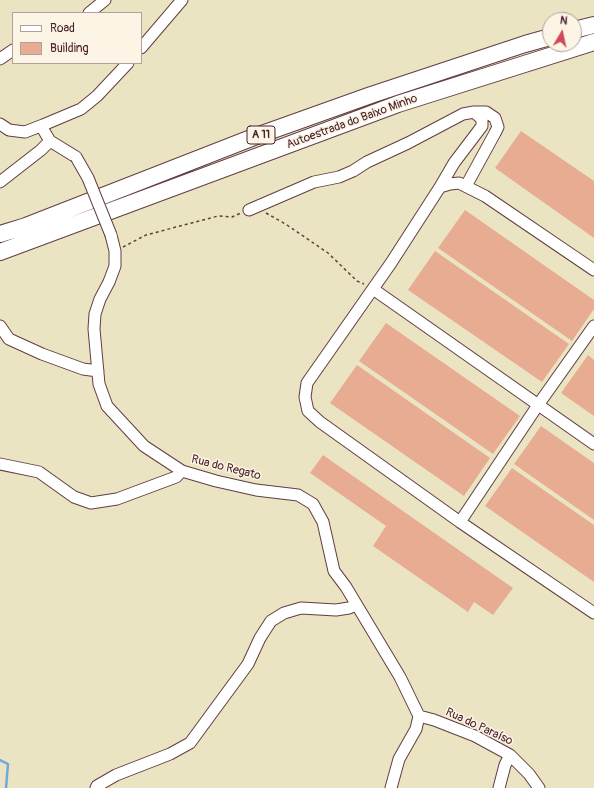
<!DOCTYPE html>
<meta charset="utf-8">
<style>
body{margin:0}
#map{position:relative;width:594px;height:788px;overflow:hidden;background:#ebe4c3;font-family:Pangolin,sans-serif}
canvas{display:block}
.legend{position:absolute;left:12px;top:12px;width:130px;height:52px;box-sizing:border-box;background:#fcf5e5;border:1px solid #b59f9b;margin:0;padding:5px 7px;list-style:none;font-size:12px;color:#4a1f2b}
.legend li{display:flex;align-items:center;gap:8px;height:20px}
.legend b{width:20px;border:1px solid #b59f9b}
.north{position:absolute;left:542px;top:12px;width:40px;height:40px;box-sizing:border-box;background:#fcf5e5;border:1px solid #b59f9b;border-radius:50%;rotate:9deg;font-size:11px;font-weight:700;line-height:16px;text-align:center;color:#4a1f2b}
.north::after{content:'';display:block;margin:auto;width:14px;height:18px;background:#d1495b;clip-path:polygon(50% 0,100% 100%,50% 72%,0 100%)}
</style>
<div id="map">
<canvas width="594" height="788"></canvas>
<ul class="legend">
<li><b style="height:5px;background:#fff"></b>Road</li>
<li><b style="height:11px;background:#e8ac93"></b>Building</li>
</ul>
<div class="north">N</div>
</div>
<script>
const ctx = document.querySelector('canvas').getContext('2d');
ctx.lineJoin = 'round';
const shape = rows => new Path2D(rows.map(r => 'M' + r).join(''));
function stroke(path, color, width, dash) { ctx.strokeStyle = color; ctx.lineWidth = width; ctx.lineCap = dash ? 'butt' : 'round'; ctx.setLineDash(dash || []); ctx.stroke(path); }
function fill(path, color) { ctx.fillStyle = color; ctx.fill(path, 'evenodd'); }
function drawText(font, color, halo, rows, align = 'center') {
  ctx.font = font + ' Pangolin,sans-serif'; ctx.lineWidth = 3; ctx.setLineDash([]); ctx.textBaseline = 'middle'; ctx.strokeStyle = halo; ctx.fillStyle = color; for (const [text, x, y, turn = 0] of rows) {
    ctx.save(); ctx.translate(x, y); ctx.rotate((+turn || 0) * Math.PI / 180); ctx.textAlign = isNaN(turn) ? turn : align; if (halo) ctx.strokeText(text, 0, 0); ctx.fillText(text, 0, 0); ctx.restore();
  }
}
stroke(shape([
 [0,760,8,764,6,788]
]), '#71a7df', 2.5);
fill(shape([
 [521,131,594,181,594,238,495,168],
 [465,210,594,300,594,309,572,341,438,248],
 [435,251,569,344,542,382,408,290],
 [386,323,520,416,493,454,359,361],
 [588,355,594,360,594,416,561,393],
 [357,365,490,458,464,496,330,403],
 [541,426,594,463,594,520,514,464],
 [323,455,513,588,493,615,474,602,468,612,373,546,386,526,310,473],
 [512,468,594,525,594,582,485,506]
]), '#e8ac93');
const minor = shape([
 [89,13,105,0],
 [141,48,182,0],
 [0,59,13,50],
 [0,124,9,130,25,132,43,125,81,109,97,96,128,63],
 [41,126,50,141,76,157],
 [0,182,41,150,50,141],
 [440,187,454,163,482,126,482,119,474,112],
 [249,210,314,182,339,177,353,171,367,162,408,143,463,114,474,112,486,112,495,118,498,127,495,133,466,186],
 [111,235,115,251,115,266,109,282,100,299,95,314,94,329,99,384,107,406,144,446,182,471,216,481,256,490,298,495,313,504,323,522,334,571,346,587,400,677,419,716],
 [594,270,485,196,459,183,450,184,440,187,391,263,307,383,305,397,308,411,320,422,460,522,594,613],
 [373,289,594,444],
 [0,326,9,339,42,354,83,369,98,371],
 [0,464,39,472,74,497,91,503,117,499,176,477,182,471],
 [460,522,538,405,594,326],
 [419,716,434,720,475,736,510,755,529,774,539,788],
 [96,788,97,786,116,775,170,754,190,743,248,664,260,638,271,621,284,613,301,608,336,610,349,608,356,605],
 [391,788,399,759,416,729,419,716],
 [499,788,505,765,510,755]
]);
const highway = shape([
 [574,30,594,25],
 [0,234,26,226,259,135,371,95,525,44,550,37],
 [0,252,398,104,594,42]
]);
stroke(minor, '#623d42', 13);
stroke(highway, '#623d42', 18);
stroke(shape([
 [266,213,287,225,328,253,357,281,364,284],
 [123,247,146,235,218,216,232,217,241,213]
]), '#623d42', 1.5, [3, 3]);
stroke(minor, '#fff', 11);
stroke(highway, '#fff', 16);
const minorBridge = shape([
 [76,157,88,178,111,235]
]);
stroke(minorBridge, '#623d42', 13, []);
stroke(minorBridge, '#fff', 11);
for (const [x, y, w] of [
 [261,135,28]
]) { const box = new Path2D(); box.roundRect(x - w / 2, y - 9, w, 18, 3); ctx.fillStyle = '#fcf5e5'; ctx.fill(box); stroke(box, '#4a1f2b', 1); }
drawText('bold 11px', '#4a1f2b', null, [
 ["A 11",261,135]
]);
drawText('12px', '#4a1f2b', '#fcf5e5', [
 ["Autoestrada do Baixo Minho",352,122,-20],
 ["Rua do Regato",226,468,14],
 ["Rua do Paraíso",479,727,25]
]);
</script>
